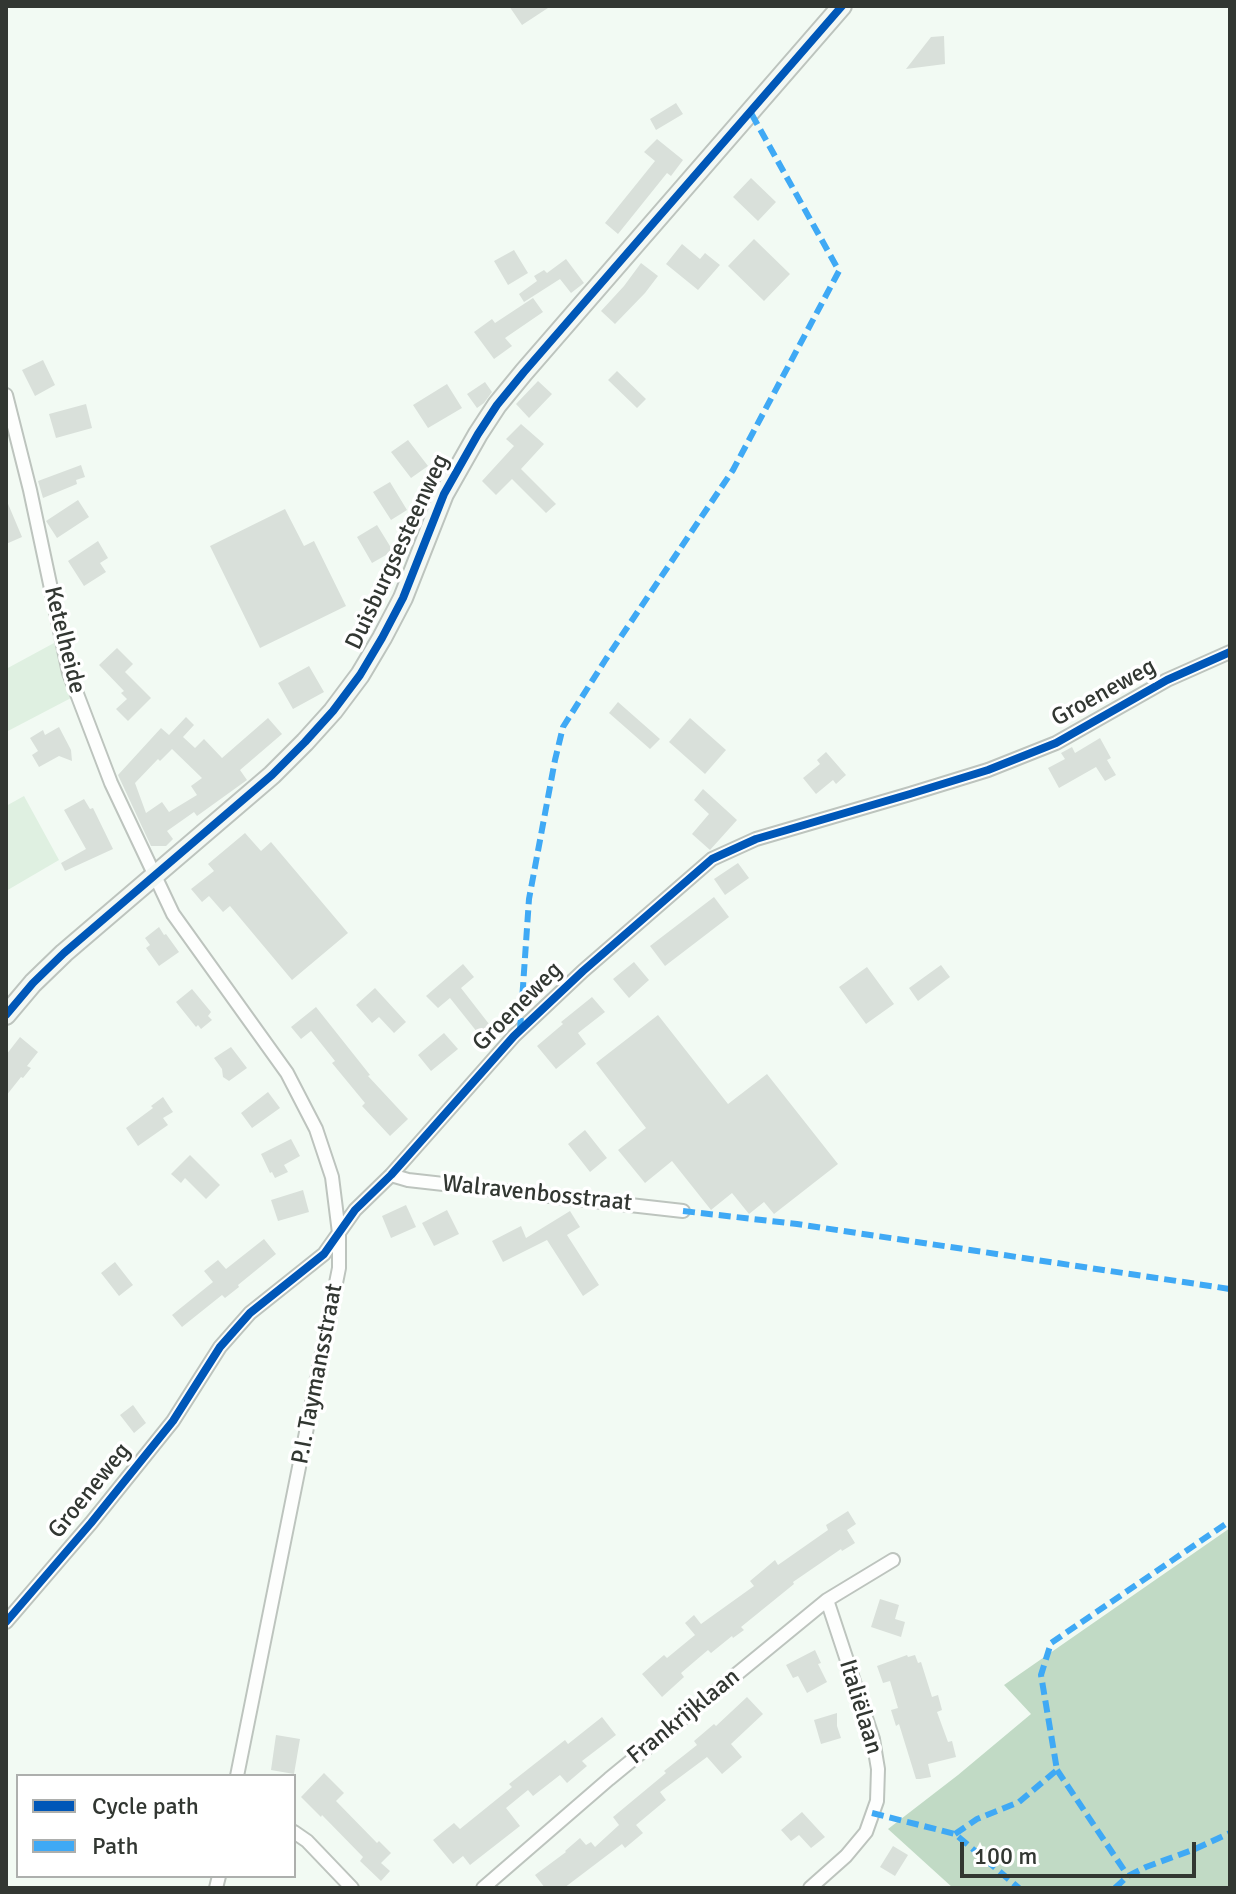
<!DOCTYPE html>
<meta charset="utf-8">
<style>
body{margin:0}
#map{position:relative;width:1236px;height:1894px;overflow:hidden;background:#f2faf3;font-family:Signika,sans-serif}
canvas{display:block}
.frame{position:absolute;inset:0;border:8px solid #323732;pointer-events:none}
.legend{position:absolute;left:16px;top:1774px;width:280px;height:104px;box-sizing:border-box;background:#fff;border:2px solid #adafad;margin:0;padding:10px 14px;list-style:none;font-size:24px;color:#323732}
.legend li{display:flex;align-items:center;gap:16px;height:40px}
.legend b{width:40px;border:2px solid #adafad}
.scale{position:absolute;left:960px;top:1842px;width:236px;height:36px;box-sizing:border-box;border:4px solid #323732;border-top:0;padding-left:10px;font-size:24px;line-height:28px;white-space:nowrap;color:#323732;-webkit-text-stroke:6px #fff;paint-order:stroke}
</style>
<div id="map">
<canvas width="1236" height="1894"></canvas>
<div class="frame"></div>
<ul class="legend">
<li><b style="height:10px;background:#0057b8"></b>Cycle path</li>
<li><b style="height:10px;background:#3fa9f5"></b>Path</li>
</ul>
<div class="scale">100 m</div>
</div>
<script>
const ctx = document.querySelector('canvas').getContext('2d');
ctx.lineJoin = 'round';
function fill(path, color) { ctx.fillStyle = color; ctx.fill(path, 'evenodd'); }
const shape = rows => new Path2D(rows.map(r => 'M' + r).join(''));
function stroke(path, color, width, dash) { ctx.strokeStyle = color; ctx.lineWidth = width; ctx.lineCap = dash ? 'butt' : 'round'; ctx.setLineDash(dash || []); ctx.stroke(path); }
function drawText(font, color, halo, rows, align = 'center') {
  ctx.font = font + ' Signika,sans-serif'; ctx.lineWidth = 7; ctx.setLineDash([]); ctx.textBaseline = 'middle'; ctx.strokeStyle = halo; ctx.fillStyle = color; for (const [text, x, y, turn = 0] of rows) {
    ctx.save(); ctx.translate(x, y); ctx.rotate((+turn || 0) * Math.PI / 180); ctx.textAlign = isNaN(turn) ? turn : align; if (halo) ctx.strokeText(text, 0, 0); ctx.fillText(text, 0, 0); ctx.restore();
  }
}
fill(shape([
 [54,643,71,698,6,732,6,669],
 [24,796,59,860,6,891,6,806]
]), '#dff0e1');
fill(shape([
 [1230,1528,1230,1888,953,1888,888,1829,958,1775,1031,1714,1004,1685]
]), '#c1dac5');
fill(shape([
 [509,6,551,6,522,25],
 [944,36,945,64,906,69,931,37],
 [676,103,683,114,656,130,650,119],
 [657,139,683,160,671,176,667,173,618,234,605,223,655,161,644,152],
 [751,178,776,202,758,221,733,197],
 [754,239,790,274,764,301,728,266],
 [682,244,700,259,705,253,720,265,698,290,666,264],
 [514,250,528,273,508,285,494,261],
 [566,259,584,283,571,293,560,279,524,302,519,294,537,281,534,276,544,270,547,273],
 [641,263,658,276,645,293,615,324,601,311,624,286],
 [533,298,543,312,505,338,512,346,494,359,474,332,492,319,495,323],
 [43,360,55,385,35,396,22,370],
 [617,371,646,399,637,408,608,380],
 [538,381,552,394,529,418,516,404],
 [485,382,492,392,484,403,477,408,467,394],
 [447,384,462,408,428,428,413,405],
 [86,404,92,428,56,438,49,414],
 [521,424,544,444,521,469,556,504,546,513,512,479,496,495,482,481,514,446,506,439],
 [408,440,428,466,411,478,391,452],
 [81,465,85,477,76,480,77,484,43,498,38,481],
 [390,482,407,510,391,520,373,492],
 [6,499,22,537,6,544],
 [78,500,89,517,57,538,46,521],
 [285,509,304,546,314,541,346,606,260,648,210,546],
 [377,525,393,551,372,563,357,537],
 [98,541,108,558,100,563,106,572,84,586,68,561],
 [117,648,133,664,125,672,151,698,128,721,116,709,127,699,121,693,124,691,99,665],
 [309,666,324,692,293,709,278,683],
 [618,702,660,739,650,749,609,713],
 [186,717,194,725,183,737,195,748,204,739,222,758,268,718,282,734,240,770,247,780,197,816,194,812,167,831,173,839,166,846,151,846,118,775,161,728,169,735],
 [172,749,202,778,191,786,197,795,169,812,162,802,146,813,135,783,158,759,160,761],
 [690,718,726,750,705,774,669,742],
 [59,727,71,750,72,761,59,756,39,767,32,755,38,751,30,738,43,730,45,735],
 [1100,738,1111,758,1107,760,1116,775,1105,781,1096,767,1059,788,1048,768,1065,759,1061,753,1072,747,1075,753],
 [826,752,846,775,836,784,833,780,816,794,803,778,820,764,817,760],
 [703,789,737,820,710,850,692,834,709,814,694,800],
 [84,799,90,809,93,808,113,849,65,871,61,863,86,849,64,810],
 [245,833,261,851,271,842,348,933,292,980,230,906,223,912,209,896,202,902,191,889,214,871,208,864],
 [738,863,749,878,725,895,714,879],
 [714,897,729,917,665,966,650,946],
 [159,927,164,935,166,934,179,952,159,966,146,948,150,945,145,938],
 [634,962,649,980,629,998,613,979],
 [463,964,474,977,461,988,496,1033,485,1042,450,998,438,1008,426,996],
 [941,965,950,977,918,1001,909,988],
 [867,967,894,1004,866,1024,839,987],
 [375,988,406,1022,394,1033,379,1017,372,1023,356,1005],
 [192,989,211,1012,208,1016,212,1020,201,1029,198,1025,196,1027,176,1002],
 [592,997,605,1012,578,1033,586,1044,556,1069,537,1046,563,1024,561,1022],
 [316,1007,370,1075,368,1076,408,1119,390,1136,362,1106,365,1103,332,1063,335,1061,311,1031,301,1039,291,1027],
 [658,1015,728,1104,767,1074,838,1164,774,1214,764,1202,749,1214,732,1193,711,1210,672,1161,645,1183,618,1150,646,1128,596,1063],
 [444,1033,458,1049,431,1071,418,1055],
 [20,1037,38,1052,27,1066,31,1068,23,1078,21,1077,6,1096,6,1055],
 [231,1047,247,1068,229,1081,223,1077,222,1069,214,1058],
 [268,1092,280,1108,252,1128,241,1113],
 [163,1097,173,1112,163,1118,168,1125,138,1146,126,1128,153,1108,151,1106],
 [585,1130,607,1158,590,1172,568,1144],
 [291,1139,300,1156,284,1165,288,1172,275,1178,272,1172,270,1173,261,1154],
 [190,1155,220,1185,206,1199,185,1178,181,1183,171,1174],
 [303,1190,309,1212,278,1221,271,1200],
 [406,1205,416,1227,391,1238,382,1216],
 [447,1210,459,1234,434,1246,422,1223],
 [570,1211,580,1227,567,1235,599,1285,583,1296,547,1240,503,1262,492,1241,521,1226,526,1238],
 [264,1239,276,1254,238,1285,239,1287,225,1298,222,1295,182,1327,172,1315,213,1282,204,1271,218,1260,226,1269],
 [115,1262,133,1285,119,1296,101,1273],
 [133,1405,146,1423,134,1433,120,1415],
 [848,1511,856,1524,847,1530,855,1543,842,1551,841,1549,793,1582,794,1584,741,1627,744,1630,733,1638,732,1636,711,1653,708,1650,681,1673,684,1677,662,1697,642,1674,664,1655,667,1658,695,1635,685,1623,694,1615,701,1624,754,1586,750,1581,775,1560,778,1565,828,1530,826,1525],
 [880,1599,899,1605,895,1619,905,1622,901,1637,871,1627],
 [815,1650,821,1663,818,1664,827,1682,807,1693,798,1676,793,1678,786,1665],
 [907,1655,908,1657,915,1655,918,1663,921,1662,932,1697,938,1695,942,1710,937,1712,948,1742,952,1741,956,1757,928,1764,931,1777,920,1779,916,1779,899,1724,896,1726,891,1710,898,1708,890,1681,883,1683,877,1666],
 [747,1697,763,1714,731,1744,742,1757,722,1774,707,1757,660,1792,666,1800,636,1825,643,1833,625,1848,622,1844,564,1888,545,1888,535,1875,566,1852,565,1851,580,1838,586,1845,591,1842,595,1847,619,1825,613,1817,666,1773,664,1771,697,1745,694,1741,714,1724,716,1726],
 [837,1713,837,1726,841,1738,821,1744,814,1720],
 [602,1717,616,1735,582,1761,587,1766,567,1783,560,1775,533,1796,528,1790,506,1808,520,1826,470,1865,463,1856,453,1864,433,1840,454,1823,460,1829,512,1787,509,1784,565,1740,568,1744],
 [276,1735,300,1739,294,1774,271,1770],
 [324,1773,344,1793,336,1801,377,1843,379,1841,391,1853,381,1863,390,1871,381,1881,360,1861,363,1857,322,1815,321,1817,301,1797],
 [802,1812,825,1837,811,1848,799,1835,791,1841,781,1830],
 [893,1846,908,1855,895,1876,880,1867]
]), '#d9e0da');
const street = shape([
 [6,395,30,490,69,673,111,783,173,914,287,1073,316,1129,332,1177,339,1233,339,1268,237,1776],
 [391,1175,408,1180,683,1211],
 [6,1622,91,1523,173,1421,220,1347,250,1313,324,1254,355,1210,391,1175,514,1036,583,971,712,859,756,839,910,794,988,770,1056,743,1167,680,1230,652],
 [294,1832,307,1841,352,1888],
 [216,1888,219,1876],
 [483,1888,609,1779,827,1600,893,1560],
 [810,1888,846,1856,866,1832,877,1801,878,1769,873,1739,827,1600]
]);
const secondary = shape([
 [6,1015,33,983,64,953,272,775,305,742,333,711,360,675,382,638,403,598,444,494,478,434,497,405,524,372,842,6]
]);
stroke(street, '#bdc4be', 16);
stroke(secondary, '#bdc4be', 22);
stroke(street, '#fdfefd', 12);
stroke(secondary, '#f3f8f4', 18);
stroke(shape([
 [520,1030,529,899,555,760,563,727,606,659,733,470,839,271,751,113],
 [683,1211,797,1224,1230,1289],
 [1057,1770,1128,1876],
 [872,1813,955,1834,1019,1888],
 [955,1834,977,1819,1019,1802,1057,1770,1041,1675,1051,1643,1230,1521],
 [1115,1888,1128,1876,1146,1867,1195,1849,1230,1833]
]), '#3fa9f5', 6, [12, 6]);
stroke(shape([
 [6,1015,33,983,64,953,272,775,305,742,333,711,360,675,382,638,403,598,444,494,478,434,497,405,524,372,842,6],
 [6,1622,91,1523,173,1421,220,1347,250,1313,324,1254,355,1210,391,1175,514,1036,583,971,712,859,756,839,910,794,988,770,1056,743,1167,680,1230,652]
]), '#0057b8', 8);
drawText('24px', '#323732', '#fff', [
 ["Duisburgsesteenweg",398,552,-65],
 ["Ketelheide",64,640,76],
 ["Groeneweg",1104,693,-29],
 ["Groeneweg",518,1007,-45],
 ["Walravenbosstraat",537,1194,6],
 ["P.I. Taymansstraat",318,1374,-79],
 ["Groeneweg",90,1491,-51],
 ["Italiëlaan",860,1707,73],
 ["Frankrijklaan",684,1717,-39]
]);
</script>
